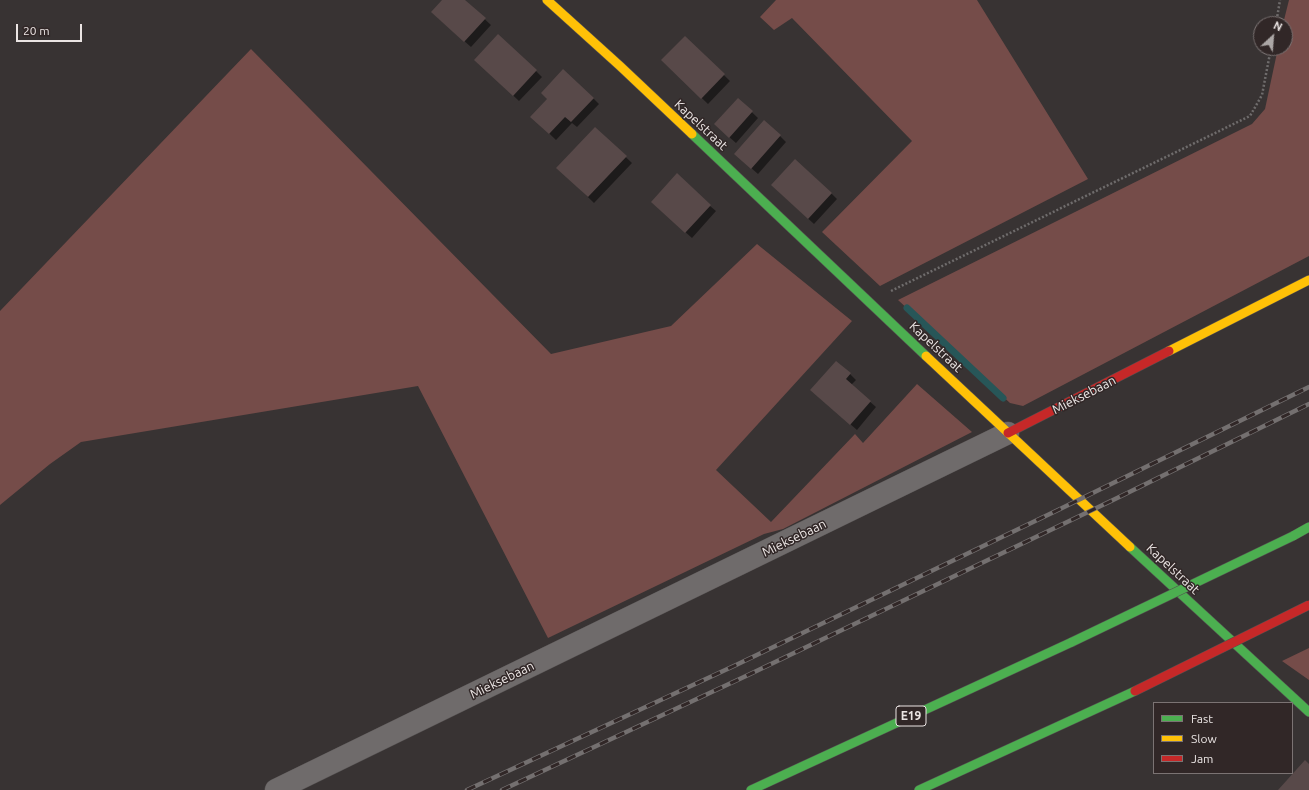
<!DOCTYPE html>
<style>
body{margin:0}
#map{position:relative;width:1309px;height:790px;overflow:hidden;background:#383333;font-family:Ubuntu,sans-serif}
canvas{display:block}
.legend{position:absolute;left:1153px;top:702px;width:140px;height:72px;box-sizing:border-box;background:#312727;border:1px solid #7b7373;margin:0;padding:5px 7px;list-style:none;font-size:12px;color:#ebe5e4}
.legend li{display:flex;align-items:center;gap:8px;height:20px}
.legend b{width:20px;border:1px solid #7b7373}
.north{position:absolute;left:1253px;top:16px;width:40px;height:40px;box-sizing:border-box;background:#312727;border:1px solid #7b7373;border-radius:50%;rotate:26deg;font-size:11px;font-weight:700;line-height:16px;text-align:center;color:#ebe5e4}
.north::after{content:'';display:block;margin:auto;width:14px;height:18px;background:#aca7a6;clip-path:polygon(50% 0,100% 100%,50% 72%,0 100%)}
.scale{position:absolute;left:16px;top:24px;width:66px;height:18px;box-sizing:border-box;border:2px solid #ebe5e4;border-top:0;padding-left:5px;font-size:12px;line-height:14px;white-space:nowrap;color:#ebe5e4;-webkit-text-stroke:3px #312727;paint-order:stroke}
</style>
<div id="map">
<canvas width="1309" height="790"></canvas>
<ul class="legend">
<li><b style="height:5px;background:#4caf50"></b>Fast</li>
<li><b style="height:5px;background:#ffc107"></b>Slow</li>
<li><b style="height:5px;background:#c62828"></b>Jam</li>
</ul>
<div class="north">N</div>
<div class="scale">20 m</div>
</div>
<script>
const ctx = document.querySelector('canvas').getContext('2d');
ctx.lineJoin = 'round';
function fill(path, color) { ctx.fillStyle = color; ctx.fill(path, 'evenodd'); }
const shape = rows => new Path2D(rows.map(r => 'M' + r).join(''));
function stroke(path, color, width, dash) { ctx.strokeStyle = color; ctx.lineWidth = width; ctx.lineCap = dash ? 'butt' : 'round'; ctx.setLineDash(dash || []); ctx.stroke(path); }
function drawText(font, color, halo, rows, align = 'center') {
  ctx.font = font + ' Ubuntu,sans-serif'; ctx.lineWidth = 3; ctx.setLineDash([]); ctx.textBaseline = 'middle'; ctx.strokeStyle = halo; ctx.fillStyle = color; for (const [text, x, y, turn = 0] of rows) {
    ctx.save(); ctx.translate(x, y); ctx.rotate((+turn || 0) * Math.PI / 180); ctx.textAlign = isNaN(turn) ? turn : align; if (halo) ctx.strokeText(text, 0, 0); ctx.fillText(text, 0, 0); ctx.restore();
  }
}
fill(shape([
 [776,0,977,0,1088,179,880,286,822,232,912,141,792,18,774,30,760,17],
 [1289,0,1309,0,1309,256,1023,406,1010,403,898,300,1252,124,1265,109,1278,48,1285,48,1285,24,1283,24],
 [251,49,551,354,671,326,757,244,852,321,716,470,771,522,855,434,863,443,917,384,972,432,783,529,764,534,548,638,418,386,81,442,50,464,0,505,0,311],
 [1309,648,1309,680,1282,661]
]), '#754c49');
fill(shape([
 [443,0,464,0,491,25,471,47,438,18],
 [685,37,730,81,708,104,662,60],
 [481,65,536,71,542,77,519,101],
 [593,98,599,104,577,127,572,123,556,140,532,117,548,99],
 [738,99,758,118,736,143,721,130],
 [595,128,632,163,594,203,558,168],
 [780,136,786,142,758,174,742,160],
 [778,191,831,193,837,199,814,224],
 [710,206,716,211,692,238,658,208],
 [850,374,856,380,851,385,876,407,857,430,818,396]
]), '#0007');
stroke(shape([
 [907,308,1003,398]
]), '#275658', 7);
fill(shape([
 [442,0,465,0,486,18,464,42,431,12],
 [498,34,537,70,513,96,474,60],
 [685,36,725,74,701,99,661,60],
 [563,69,594,98,571,122,565,117,549,134,530,117,547,99,541,93],
 [738,98,753,111,729,138,714,124],
 [764,120,781,135,751,169,734,154],
 [595,127,627,156,588,197,556,168],
 [795,159,832,193,808,219,771,185],
 [677,173,711,205,685,233,651,202],
 [836,361,851,373,846,379,871,401,850,425,810,390],
 [1305,760,1309,764,1309,790,1278,790]
]), '#584949');
const street = shape([
 [276,790,1008,433]
]);
const fast = shape([
 [692,134,926,356],
 [1293,536,1309,527],
 [1130,547,1309,712],
 [751,790,1072,642],
 [919,790,1135,691]
]);
const slow = shape([
 [547,0,620,66,692,134],
 [1169,351,1309,280],
 [926,356,1130,547]
]);
const jam = shape([
 [1008,433,1169,351]
]);
stroke(street, '#545050', 23);
stroke(fast, '#545050', 10);
stroke(slow, '#545050', 10);
stroke(jam, '#545050', 10);
stroke(shape([
 [1276,24,1280,0],
 [891,291,1250,116,1262,95,1271,48]
]), '#6f6c6c', 2.5, [2, 2]);
stroke(street, '#6f6b6b', 22);
stroke(fast, '#4caf50', 9);
stroke(slow, '#ffc107', 9);
stroke(jam, '#c62828', 9);
const rail = shape([
 [467,790,736,665,1058,510,1309,387],
 [502,790,746,676,1111,501,1309,404]
]);
stroke(rail, '#747070', 4.5);
stroke(rail, '#312727', 3, [9]);
const fastBridge = shape([
 [1072,642,1293,536]
]);
const jamBridge = shape([
 [1135,691,1309,605]
]);
stroke(fastBridge, '#545050', 10, []);
stroke(jamBridge, '#545050', 10, []);
stroke(fastBridge, '#4caf50', 9);
stroke(jamBridge, '#c62828', 9);
for (const [x, y, w] of [
 [911,716,30]
]) { const box = new Path2D(); box.roundRect(x - w / 2, y - 10, w, 20, 3); ctx.fillStyle = '#312727'; ctx.fill(box); stroke(box, '#ebe5e4', 1); }
drawText('bold 12px', '#ebe5e4', null, [
 ["E19",911,716]
]);
drawText('13px', '#ebe5e4', '#312727', [
 ["Kapelstraat",701,125,43],
 ["Kapelstraat",936,347,43],
 ["Mieksebaan",1084,395,-27],
 ["Mieksebaan",794,538,-26],
 ["Kapelstraat",1173,569,43],
 ["Mieksebaan",502,680,-26]
]);
</script>
